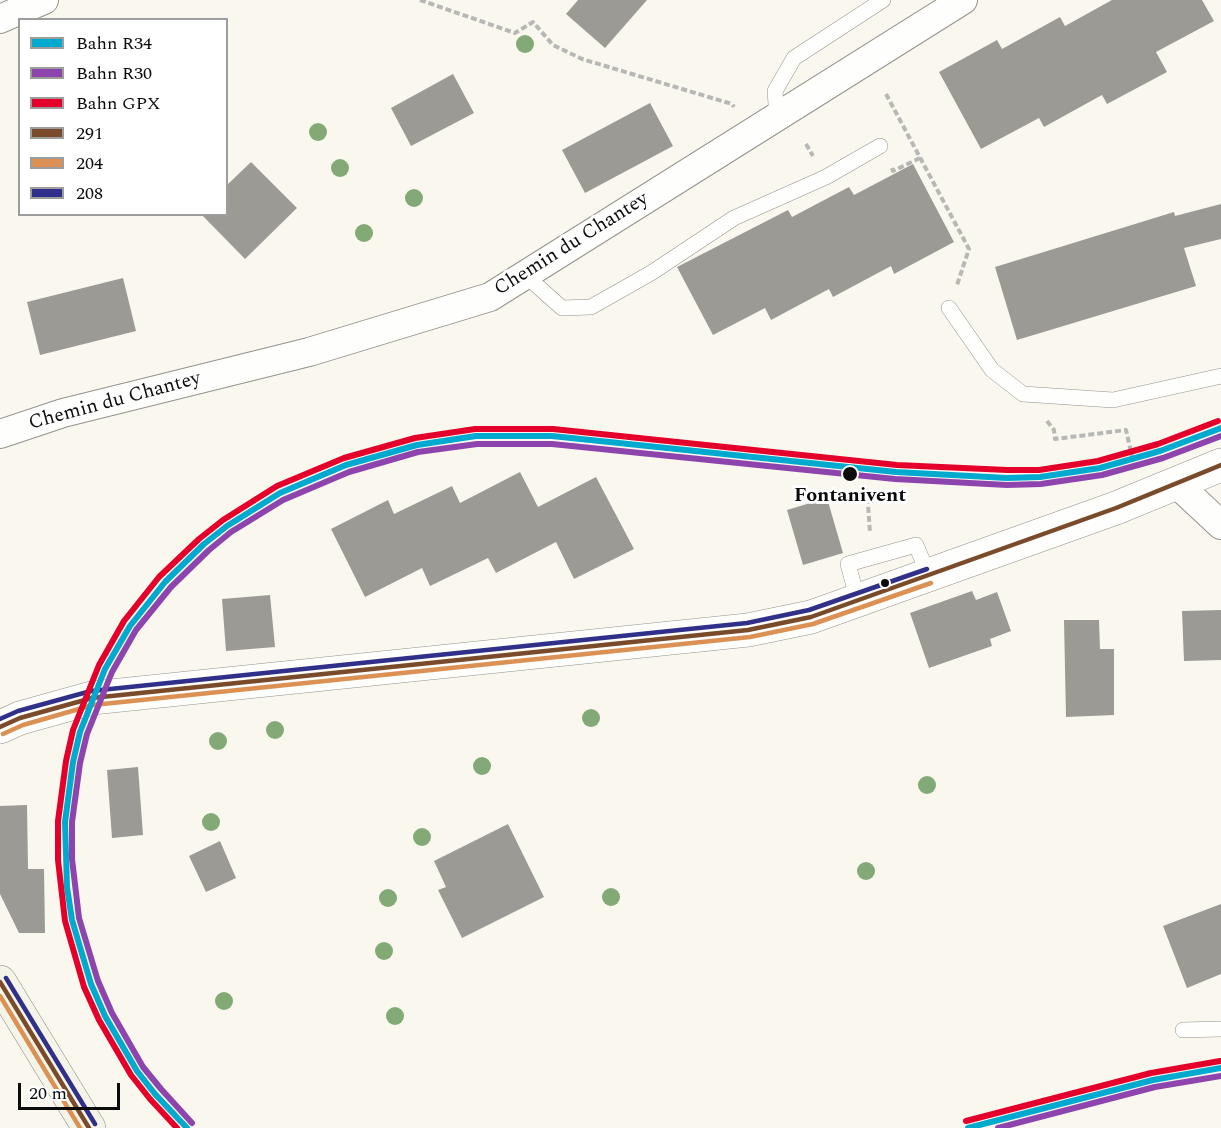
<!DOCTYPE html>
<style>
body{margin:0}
#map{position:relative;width:1221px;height:1128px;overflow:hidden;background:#faf8ee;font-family:Spectral,serif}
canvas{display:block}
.legend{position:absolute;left:18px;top:18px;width:210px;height:198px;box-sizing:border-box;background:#fff;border:2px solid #9d9d9d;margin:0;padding:8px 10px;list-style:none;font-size:18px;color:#0b0b0b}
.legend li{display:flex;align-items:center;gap:12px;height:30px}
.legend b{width:30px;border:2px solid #9d9d9d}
.scale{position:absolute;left:18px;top:1083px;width:102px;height:27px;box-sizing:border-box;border:3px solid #0b0b0b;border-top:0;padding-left:8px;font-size:18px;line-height:21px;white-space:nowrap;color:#0b0b0b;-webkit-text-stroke:4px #fff;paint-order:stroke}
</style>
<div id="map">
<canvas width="1221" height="1128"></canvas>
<ul class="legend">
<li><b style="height:8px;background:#00a9ce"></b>Bahn R34</li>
<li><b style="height:8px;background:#8e44ad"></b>Bahn R30</li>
<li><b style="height:8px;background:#e4002b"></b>Bahn GPX</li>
<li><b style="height:8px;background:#7a4b2a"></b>291</li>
<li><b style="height:8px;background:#db9154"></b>204</li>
<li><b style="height:8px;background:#302f8a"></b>208</li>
</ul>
<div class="scale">20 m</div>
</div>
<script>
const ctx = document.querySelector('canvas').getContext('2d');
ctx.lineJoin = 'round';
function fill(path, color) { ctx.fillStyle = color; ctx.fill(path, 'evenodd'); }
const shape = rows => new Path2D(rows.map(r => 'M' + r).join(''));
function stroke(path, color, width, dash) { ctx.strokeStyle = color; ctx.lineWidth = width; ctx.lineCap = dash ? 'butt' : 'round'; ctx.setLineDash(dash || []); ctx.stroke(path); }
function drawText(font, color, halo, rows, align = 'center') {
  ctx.font = font + ' Spectral,serif'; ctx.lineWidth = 6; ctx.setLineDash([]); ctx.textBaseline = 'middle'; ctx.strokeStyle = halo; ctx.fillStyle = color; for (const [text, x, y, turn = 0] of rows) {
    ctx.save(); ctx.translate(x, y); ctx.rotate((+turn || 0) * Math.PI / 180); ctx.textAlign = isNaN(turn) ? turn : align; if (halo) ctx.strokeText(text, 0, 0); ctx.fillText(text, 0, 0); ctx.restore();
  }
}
fill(shape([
 [578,0,647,0,605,48,566,14],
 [1112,0,1202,0,1214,21,1156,52,1167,72,1107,104,1102,95,1044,127,1039,118,981,149,939,72,997,40,1002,49,1060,17,1065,26],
 [453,74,474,113,411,146,391,108],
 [650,103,673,146,585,193,562,150],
 [251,162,297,208,245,259,201,214,226,214,226,186],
 [913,164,954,242,894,274,891,266,833,297,829,289,771,320,765,308,713,335,677,267,788,210,792,217,849,187,854,195],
 [1221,204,1221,239,1184,248,1196,286,1017,340,995,267,1174,212,1175,216],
 [123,278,136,331,40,355,27,302],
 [520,472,538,507,596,477,634,549,574,579,556,542,496,573,488,558,430,586,422,568,365,597,331,529,388,500,394,514,452,486,460,503],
 [827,498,843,553,803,565,787,510],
 [972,591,976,600,997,592,1011,631,990,639,992,646,929,668,910,613],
 [270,595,275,647,226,651,222,599],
 [1221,610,1221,660,1184,661,1182,611],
 [1064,620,1099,620,1100,649,1114,649,1114,715,1066,717],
 [138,767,143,835,112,838,107,770],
 [27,805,28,869,44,869,45,933,19,933,0,894,0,806],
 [508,824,544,897,462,938,438,890,446,887,434,861],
 [220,841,236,878,206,892,189,856],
 [1221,904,1221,974,1187,988,1163,926]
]), '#9c9a94');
const service = shape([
 [777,117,775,91,794,58,883,0],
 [525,275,562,308,591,307,651,273,734,218,826,177,880,146],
 [949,308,992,370,1023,394,1113,400,1221,376],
 [858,601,848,564,916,545,929,576],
 [1183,1030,1221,1029]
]);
const minor = shape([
 [0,19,44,0],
 [0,434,63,413,309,352,490,297,963,0],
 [1177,484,1221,525]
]);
const tertiary = shape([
 [0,727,20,718,92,698,748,630,811,617,1116,508,1221,465]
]);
const secondary = shape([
 [0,982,89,1128]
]);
stroke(service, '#93928d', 16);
stroke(minor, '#93928d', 30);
stroke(tertiary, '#93928d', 34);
stroke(secondary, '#898884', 34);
stroke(shape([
 [420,0,515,33,533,22,553,45,582,59,732,104,734,107],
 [886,94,969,249,957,285],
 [806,144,813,156],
 [892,168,893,171,920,158],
 [1047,421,1054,430,1055,439,1126,430,1134,465],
 [867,489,870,533]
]), '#b7b7b5', 4, [6, 3]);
stroke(service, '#fefefc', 15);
stroke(minor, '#fefefc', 28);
stroke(tertiary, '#fefefc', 33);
stroke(secondary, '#f4f4e8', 33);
stroke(shape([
 [0,727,20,718,92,698,748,630,811,617,1116,508,1221,465],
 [0,982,89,1128]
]), '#7a4b2a', 4.5);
stroke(shape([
 [3,734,23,725,93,705,750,637,813,624,931,583],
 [0,996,80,1128]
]), '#db9154', 4.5);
stroke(shape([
 [0,719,18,711,91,691,747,623,809,610,927,569],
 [6,978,95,1124]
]), '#302f8a', 4.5);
stroke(shape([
 [187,1128,155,1094,137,1071,105,1016,91,984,72,920,67,887,65,822,73,762,80,732,105,669,130,626,165,582,204,544,227,526,280,493,346,465,417,445,476,436,552,436,896,472,1007,478,1040,477,1100,468,1160,451,1221,428],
 [968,1128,1153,1080,1221,1068]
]), '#00a9ce', 6);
stroke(shape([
 [192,1123,161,1089,143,1067,112,1013,98,981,79,918,72,859,72,822,80,763,87,734,112,672,136,630,171,587,209,550,231,532,283,500,349,472,418,452,477,444,552,444,895,479,1007,485,1041,484,1102,475,1163,458,1221,436],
 [998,1128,1155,1087,1221,1076]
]), '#8e44ad', 6);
stroke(shape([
 [966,1121,1151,1073,1220,1061],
 [177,1128,150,1099,131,1075,99,1020,84,987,65,921,58,860,58,821,66,761,73,730,99,665,124,621,159,577,199,539,223,520,277,486,344,458,415,438,475,429,553,429,897,465,1007,470,1039,470,1098,461,1158,444,1218,421]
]), '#e4002b', 6);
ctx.fillStyle = '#83a977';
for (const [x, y] of [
 [525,44],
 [318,132],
 [340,168],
 [414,198],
 [364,233],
 [591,718],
 [275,730],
 [218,741],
 [482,766],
 [927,785],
 [211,822],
 [422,837],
 [866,871],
 [611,897],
 [388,898],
 [384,951],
 [224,1001],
 [395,1016]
]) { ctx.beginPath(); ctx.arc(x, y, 9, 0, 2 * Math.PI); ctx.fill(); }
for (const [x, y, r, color] of [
 [850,474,8,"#0b0b0b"],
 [885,583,5,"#0b0b0b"]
]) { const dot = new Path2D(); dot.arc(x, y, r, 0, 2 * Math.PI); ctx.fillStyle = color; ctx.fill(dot); stroke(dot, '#fff', 2); }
drawText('20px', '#0b0b0b', '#fff', [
 ["Chemin du Chantey",572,245,-32],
 ["Chemin du Chantey",115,402,-15]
]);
drawText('bold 20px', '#0b0b0b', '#fff', [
 ["Fontanivent",850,497]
]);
</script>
